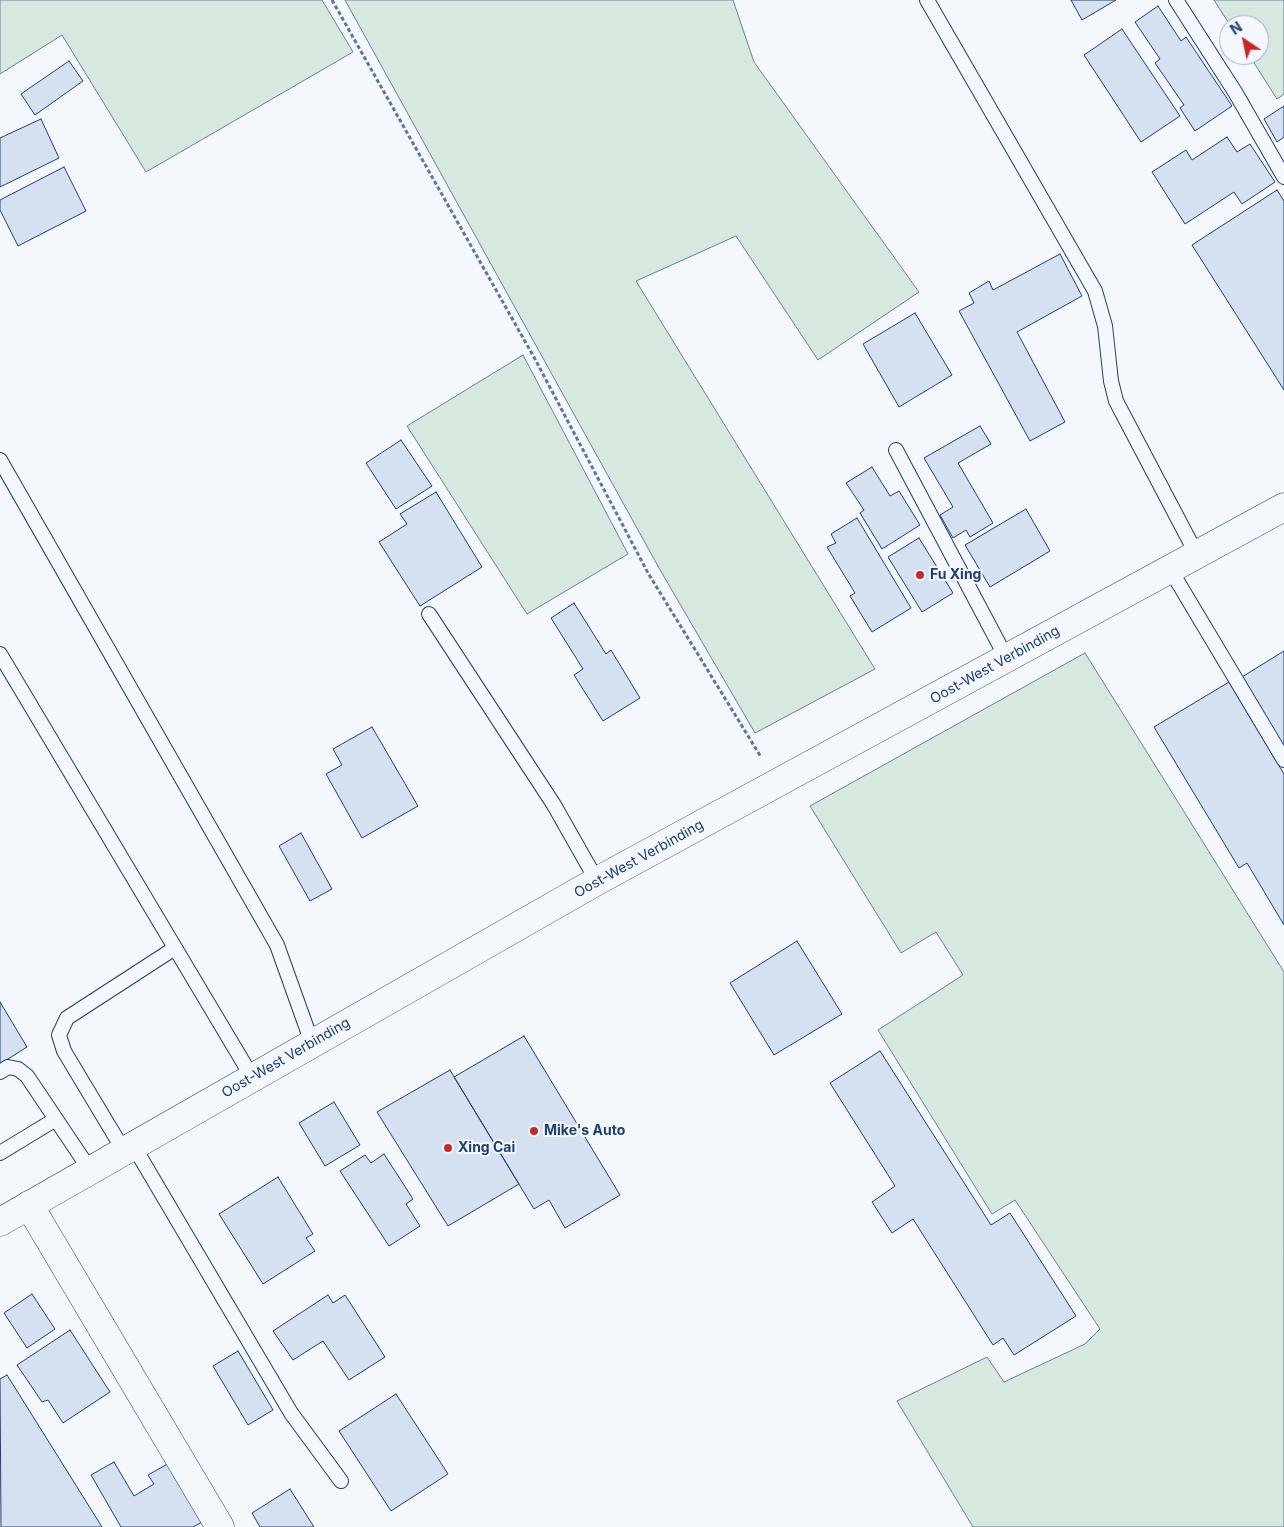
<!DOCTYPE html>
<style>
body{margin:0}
#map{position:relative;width:1284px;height:1527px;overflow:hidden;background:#f4f7fb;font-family:Inter,sans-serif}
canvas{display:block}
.north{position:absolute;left:1219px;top:15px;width:50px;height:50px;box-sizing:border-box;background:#f4f7fb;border:1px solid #9eadc5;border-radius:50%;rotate:326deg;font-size:14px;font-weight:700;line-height:20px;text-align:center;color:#1d3f73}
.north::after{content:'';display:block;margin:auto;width:18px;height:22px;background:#c62828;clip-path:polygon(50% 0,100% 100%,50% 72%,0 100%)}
</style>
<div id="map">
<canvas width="1284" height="1527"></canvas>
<div class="north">N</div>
</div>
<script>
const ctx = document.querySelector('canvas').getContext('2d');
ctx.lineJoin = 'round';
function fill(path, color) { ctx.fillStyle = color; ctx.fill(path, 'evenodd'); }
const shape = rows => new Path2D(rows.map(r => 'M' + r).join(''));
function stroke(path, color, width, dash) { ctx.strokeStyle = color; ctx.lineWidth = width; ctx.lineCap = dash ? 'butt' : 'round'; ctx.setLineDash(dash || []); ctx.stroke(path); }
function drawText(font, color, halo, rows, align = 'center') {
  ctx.font = font + ' Inter,sans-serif'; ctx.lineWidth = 4; ctx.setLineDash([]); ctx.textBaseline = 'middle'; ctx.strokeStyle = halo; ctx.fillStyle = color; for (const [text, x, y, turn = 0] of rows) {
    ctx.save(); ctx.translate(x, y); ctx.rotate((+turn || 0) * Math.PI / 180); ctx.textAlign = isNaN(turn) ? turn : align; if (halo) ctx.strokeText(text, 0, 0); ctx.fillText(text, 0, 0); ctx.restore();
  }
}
const green = shape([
 [0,0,322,0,353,52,146,172,62,35,0,74,0,0],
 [345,0,733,0,754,62,919,292,818,360,736,236,636,281,875,669,755,733,659,568,345,0],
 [1214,0,1284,0,1284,94,1277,99,1249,55,1259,55,1259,25,1230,25,1214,0],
 [523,355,628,554,527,614,407,426,523,355],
 [1085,653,1284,972,1284,1527,973,1527,897,1401,987,1357,1004,1382,1085,1344,1100,1329,1015,1200,992,1214,878,1030,963,975,936,932,901,953,810,806,1085,653]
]);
fill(green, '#d7e8df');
stroke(green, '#687fa3', 1);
const building = shape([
 [1071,0,1116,0,1082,20,1071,0],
 [1158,6,1181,41,1186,37,1232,106,1195,131,1180,108,1184,105,1155,63,1160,59,1135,22,1158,6],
 [1122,29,1180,116,1141,142,1084,55,1122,29],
 [69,61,83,81,35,115,21,94,69,61],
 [1284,106,1284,137,1277,142,1264,119,1284,106],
 [41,119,59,158,0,187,0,138,41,119],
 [1227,137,1237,152,1250,144,1275,182,1242,204,1234,192,1185,224,1152,172,1186,150,1192,160,1227,137],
 [64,167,86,211,18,246,0,210,0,200,64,167],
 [1277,190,1284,201,1284,390,1192,245,1277,190],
 [1060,254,1082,296,1017,332,1065,422,1030,441,959,311,974,303,969,293,989,281,993,290,1060,254],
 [915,313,952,375,899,407,863,344,915,313],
 [980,426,991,444,958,463,993,523,970,537,966,530,953,538,940,515,953,507,924,458,980,426],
 [401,440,432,486,396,509,366,463,401,440],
 [872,467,890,496,899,491,920,525,882,549,860,513,864,510,846,483,872,467],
 [436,492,482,567,420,606,379,542,407,524,400,514,436,492],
 [1026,509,1050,551,990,587,965,545,1026,509],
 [857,518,911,608,872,632,850,596,855,593,827,547,836,543,831,534,857,518],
 [919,538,953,593,922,612,888,557,919,538],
 [574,603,606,654,611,650,640,698,603,721,574,675,583,669,551,618,574,603],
 [1284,651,1284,747,1242,677,1284,651],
 [1229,682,1284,774,1284,925,1247,863,1239,868,1154,727,1229,682],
 [372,727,418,806,362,838,326,774,342,765,333,749,372,727],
 [301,833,332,889,310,901,279,846,301,833],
 [797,941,842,1014,774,1055,730,983,797,941],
 [0,1002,27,1047,0,1064,0,1002],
 [524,1036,620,1195,565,1228,549,1200,534,1209,454,1077,524,1036],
 [880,1051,991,1225,1010,1213,1076,1316,1014,1355,1003,1338,993,1345,913,1219,892,1233,872,1202,895,1186,830,1083,880,1051],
 [450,1070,519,1184,448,1226,377,1112,450,1070],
 [334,1102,360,1145,325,1166,299,1123,334,1102],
 [384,1154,413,1199,406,1204,420,1226,389,1246,340,1171,365,1155,371,1163,384,1154],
 [278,1177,313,1234,306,1238,315,1251,263,1284,219,1214,278,1177],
 [32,1294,55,1329,27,1348,4,1313,32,1294],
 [328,1295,333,1303,345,1295,385,1357,349,1380,323,1341,293,1360,273,1331,328,1295],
 [70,1330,110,1392,63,1423,48,1400,42,1402,17,1365,70,1330],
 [238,1351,273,1410,248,1425,213,1366,238,1351],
 [7,1375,102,1527,1,1527,0,1379,7,1375],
 [396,1394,448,1474,391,1511,339,1431,396,1394],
 [114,1462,134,1496,154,1484,148,1475,171,1462,204,1521,193,1527,121,1527,91,1475,114,1462],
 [290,1489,314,1527,260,1527,252,1513,290,1489]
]);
fill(building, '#d5e0f0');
stroke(building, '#1d3f73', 1);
const lane = shape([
 [927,0,1095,291,1105,326,1111,381,1116,401,1197,555],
 [1176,0,1235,92,1284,177],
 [896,450,1007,659],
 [0,460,277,945,312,1043],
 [1170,569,1284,760],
 [429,614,554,805,597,881],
 [0,654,252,1077],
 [0,1072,8,1067,18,1069,27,1076,90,1170],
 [133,1145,291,1413,341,1481],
 [124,1151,64,1051,59,1035,67,1018,175,948],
 [0,1153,56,1119]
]);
const street = shape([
 [29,1205,220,1527]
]);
const primary = shape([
 [0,1222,597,881,1284,507]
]);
stroke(lane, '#1d3f73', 16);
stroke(street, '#1d3f73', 29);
stroke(primary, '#1d3f73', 29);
stroke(shape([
 [332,0,535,359,648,573,761,757]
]), '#5e769c', 3, [4, 2.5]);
stroke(lane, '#f4f7fb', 14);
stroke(street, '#f4f7fb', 28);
stroke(primary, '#f4f7fb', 28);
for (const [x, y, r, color] of [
 [920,575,5,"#c62828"],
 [534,1131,5,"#c62828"],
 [448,1148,5,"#c62828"]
]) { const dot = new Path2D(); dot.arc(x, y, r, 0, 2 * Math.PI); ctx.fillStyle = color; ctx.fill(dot); stroke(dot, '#f4f7fb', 2); }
drawText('bold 14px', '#1d3f73', '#f4f7fb', [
 ["Fu Xing",930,575],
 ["Mike's Auto",544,1131],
 ["Xing Cai",458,1148]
], 'left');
drawText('14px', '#1d3f73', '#f4f7fb', [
 ["Oost-West Verbinding",995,665,-29],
 ["Oost-West Verbinding",639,859,-29],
 ["Oost-West Verbinding",286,1058,-30]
]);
</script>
